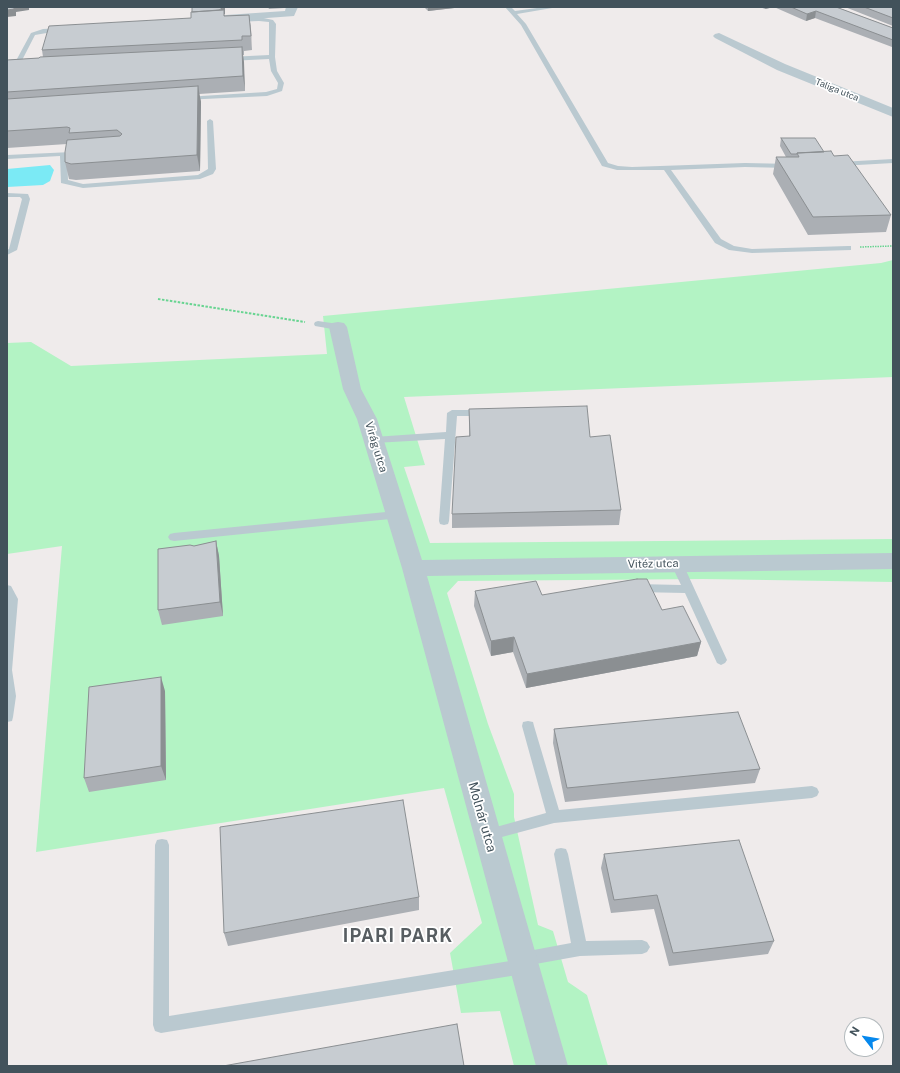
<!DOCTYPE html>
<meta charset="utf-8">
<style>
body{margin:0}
#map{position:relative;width:900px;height:1073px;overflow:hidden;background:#efebeb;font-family:"Public Sans",sans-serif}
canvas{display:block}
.frame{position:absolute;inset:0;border:8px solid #42525b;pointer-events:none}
.north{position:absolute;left:844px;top:1017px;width:40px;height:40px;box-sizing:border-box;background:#fff;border:1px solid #b3babd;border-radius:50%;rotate:301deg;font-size:11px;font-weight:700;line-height:16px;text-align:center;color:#42525b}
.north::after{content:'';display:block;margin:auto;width:14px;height:18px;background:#0688ed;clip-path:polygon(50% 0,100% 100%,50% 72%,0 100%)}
</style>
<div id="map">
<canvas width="900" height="1073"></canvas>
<div class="frame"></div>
<div class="north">N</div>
</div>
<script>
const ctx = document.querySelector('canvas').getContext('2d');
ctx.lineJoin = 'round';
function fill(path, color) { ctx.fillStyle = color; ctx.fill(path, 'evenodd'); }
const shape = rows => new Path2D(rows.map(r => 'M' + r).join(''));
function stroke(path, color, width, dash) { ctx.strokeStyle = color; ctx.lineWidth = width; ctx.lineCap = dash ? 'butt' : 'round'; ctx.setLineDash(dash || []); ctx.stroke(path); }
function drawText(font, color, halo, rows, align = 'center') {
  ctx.font = font + ' "Public Sans",sans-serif'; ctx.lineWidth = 3.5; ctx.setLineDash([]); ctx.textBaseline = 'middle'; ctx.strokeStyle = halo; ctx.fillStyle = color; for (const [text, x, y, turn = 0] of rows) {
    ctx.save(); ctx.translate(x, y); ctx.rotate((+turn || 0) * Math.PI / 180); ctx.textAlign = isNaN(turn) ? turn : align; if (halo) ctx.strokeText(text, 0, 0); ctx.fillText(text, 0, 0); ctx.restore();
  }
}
fill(shape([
 [893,260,893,377,404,397,425,465,404,467,430,543,893,539,893,582,703,579,458,581,447,593,488,724,514,794,514,817,538,925,553,931,568,982,587,995,608,1066,514,1066,500,1011,461,1013,450,953,482,923,444,788,36,852,62,546,7,554,7,343,31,342,71,366,327,354,323,316,881,263]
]), '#b3f3c4');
fill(shape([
 [50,165,54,170,50,181,43,185,7,187,7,169]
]), '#7beaf5');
stroke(shape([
 [860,247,893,246]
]), '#68d491', 1.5, [1.5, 1]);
stroke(shape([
 [158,299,305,322]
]), '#68d491', 2, [2.5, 1.5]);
fill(shape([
 [505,7,511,7,515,11,544,7,558,7,517,14,526,24,608,163,618,166,632,167,745,163,792,164,793,166,789,168,745,167,671,170,721,239,734,246,752,249,848,246,851,246,851,250,752,253,729,250,715,243,664,170,617,170,602,166,521,25,505,7],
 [259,17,273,20,276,24,275,57,277,71,284,83,282,91,267,96,183,100,183,98,185,97,266,92,277,89,278,83,271,71,269,59,229,61,226,59,229,57,269,55,269,22,259,21,236,22,233,20,236,18,259,17],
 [43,29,61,28,64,30,35,35,17,70,12,71,11,70,31,33,43,29],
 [210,119,213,121,216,169,213,174,200,179,83,188,61,183,60,156,7,159,7,155,72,152,72,154,67,155,68,180,83,184,198,175,208,169,207,121,210,119],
 [893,159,893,163,840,166,836,164,840,162,893,159],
 [7,193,28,194,30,199,17,250,7,255,7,250,9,249,22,199,20,197,7,197,7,193],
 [318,321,338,324,342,327,338,330,315,326,314,324,315,322,318,321],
 [452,410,484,410,489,413,484,416,457,416,449,521,448,524,444,525,440,524,439,521,445,439,374,443,369,440,374,437,446,432,447,413,452,410],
 [396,511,400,512,401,515,400,518,174,541,170,540,168,537,170,534,174,533,396,511],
 [677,560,681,561,683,564,727,660,725,663,721,665,717,663,685,593,636,592,632,591,630,588,632,585,636,584,681,585,671,564,673,561,677,560],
 [7,585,11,586,18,599,12,670,16,696,13,717,12,721,7,722,7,585],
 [528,721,533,722,534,726,559,810,812,786,817,788,819,792,817,796,812,798,554,823,487,841,482,839,480,835,482,831,546,813,522,726,523,722,528,721],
 [162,839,167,840,169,845,169,1016,516,960,518,954,523,952,571,943,554,854,556,849,561,848,566,849,568,854,586,941,642,940,647,942,650,947,647,952,642,954,580,956,530,965,528,971,523,974,161,1033,155,1031,153,1025,155,845,157,840,162,839]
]), '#bac9d0');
fill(shape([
 [286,7,298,7,294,16,226,21,220,18,226,15,285,11,286,7],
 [719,33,785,64,893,108,893,117,777,70,715,38,713,36,715,34,719,33],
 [338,322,344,323,347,327,361,389,377,419,422,560,893,553,893,569,427,576,568,1066,536,1066,402,568,357,419,343,389,329,327,332,323,338,322]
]), '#bac9d0');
fill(shape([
 [268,7,284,7,284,8,269,9],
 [424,7,463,7,428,11],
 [760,7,836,7,893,28,893,47,892,47,815,18,806,21,774,7,765,9],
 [845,7,893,7,893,26],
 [192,12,225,14,224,14,225,16,249,15,252,50,244,51,244,55,243,55,245,91,199,94,201,102,200,171,76,180,69,179,65,162,67,144,7,148,7,60,39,58,43,57,42,50,191,18],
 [781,138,824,152,834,156,891,215,886,232,808,235,773,174,776,157,786,157,780,146],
 [469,409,590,437,621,510,619,525,452,528,452,514,469,436],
 [216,541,219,556,223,616,162,625,158,610,194,546],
 [475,591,542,595,662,610,701,642,697,656,526,688,513,652,491,656,474,606],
 [165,691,166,780,89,792,84,778],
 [554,729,760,769,755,783,565,802,553,743],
 [604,854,774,941,768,954,669,966,654,909,611,913,601,868],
 [419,897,419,910,228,946,224,933]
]), '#abafb4');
fill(shape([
 [14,7,29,7,29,10,16,12,16,16,7,17,7,10],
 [224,7,225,7,225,14,224,14,226,24,218,11],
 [428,7,463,7,428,11],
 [766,7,774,7,765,9],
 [816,11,815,18,806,21,807,14],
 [249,15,251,29,252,50,251,36],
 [242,47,244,62,245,91,243,76],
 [198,86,201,102,200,171,197,155],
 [216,541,219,556,223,616,220,602],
 [514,637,513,652,491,656,491,641],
 [701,642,697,656,526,688,527,674],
 [161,677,165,691,166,780,161,766]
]), '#8b8f92');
const building = shape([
 [7,7,14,7,14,9,7,10,7,7],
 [192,7,224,7,219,10,192,12,192,7],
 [791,7,836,7,893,28,893,40,816,11,807,14,791,7],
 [864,7,893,7,893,18,864,7],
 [224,10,224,16,249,15,251,36,242,36,242,40,42,50,49,26,191,18,191,12,224,10],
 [242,47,243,76,7,92,7,60,39,58,40,57,242,47],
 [198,86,197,155,71,164,65,162,65,152,67,140,120,136,122,134,117,130,69,133,70,128,67,127,7,131,7,99,198,86],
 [781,138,815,138,824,152,797,153,797,154,791,154,781,138],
 [831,151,834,156,848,155,891,215,813,217,776,157,799,157,797,153,831,151],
 [587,406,590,437,610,435,621,510,452,514,456,437,470,436,469,409,587,406],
 [216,541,220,602,158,610,158,549,190,545,194,546,216,541],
 [637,579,647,579,662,610,683,606,701,642,527,674,514,637,491,641,475,591,536,581,542,595,637,579],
 [161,677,161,766,84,778,89,687,161,677],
 [738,712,760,769,567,788,554,729,738,712],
 [403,800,419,897,224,933,220,827,403,800],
 [739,840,774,941,673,953,657,895,614,900,604,854,739,840],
 [457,1024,464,1066,223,1066,457,1024]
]);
fill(building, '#c7ccd1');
stroke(building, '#8b8f92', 1);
drawText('9px', '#42525b', '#fff', [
 ["Taliga utca",837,90,22]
]);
drawText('11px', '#42525b', '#fff', [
 ["Virág utca",376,447,73],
 ["Vitéz utca",653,564,-1]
]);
drawText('13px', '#42525b', '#fff', [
 ["Molnár utca",482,817,74]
]);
ctx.letterSpacing = '1px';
drawText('bold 18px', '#575d61', '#fff', [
 ["IPARI PARK",398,936]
]);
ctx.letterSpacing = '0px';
</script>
